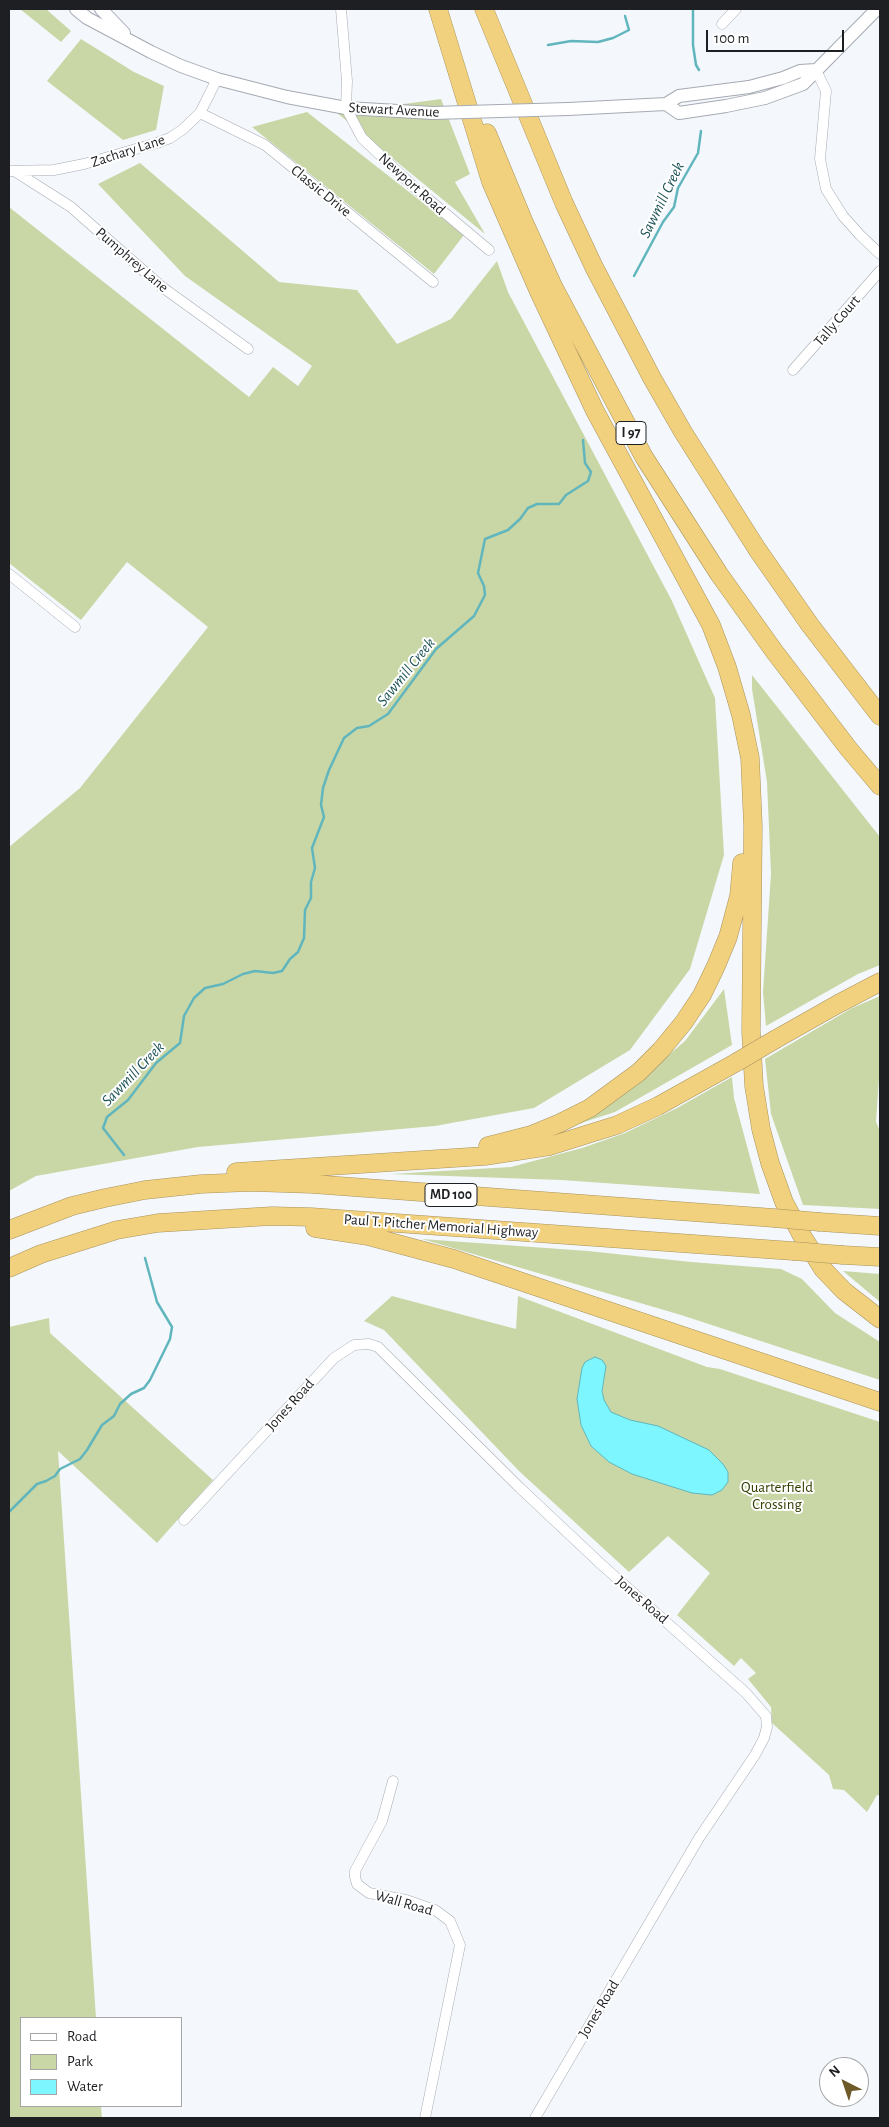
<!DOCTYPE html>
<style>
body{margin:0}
#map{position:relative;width:889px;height:2127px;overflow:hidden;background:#f4f8fd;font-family:"Alegreya Sans",sans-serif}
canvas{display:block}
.frame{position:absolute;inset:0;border:10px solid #1d1f22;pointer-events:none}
.legend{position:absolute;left:20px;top:2017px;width:162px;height:90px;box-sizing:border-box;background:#fff;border:1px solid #a5a5a7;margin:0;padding:6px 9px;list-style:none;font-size:15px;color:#1d1f22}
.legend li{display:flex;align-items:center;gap:10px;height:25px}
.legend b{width:25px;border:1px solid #a5a5a7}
.north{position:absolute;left:819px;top:2057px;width:50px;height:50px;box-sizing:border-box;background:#fff;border:1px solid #a5a5a7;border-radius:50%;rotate:319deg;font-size:14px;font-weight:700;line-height:20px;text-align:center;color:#1d1f22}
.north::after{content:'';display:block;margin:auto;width:18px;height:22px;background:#6d5a28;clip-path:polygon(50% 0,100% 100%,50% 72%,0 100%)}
.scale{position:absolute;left:706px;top:30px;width:138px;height:22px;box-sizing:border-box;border:2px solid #1d1f22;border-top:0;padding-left:6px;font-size:15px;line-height:18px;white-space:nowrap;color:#1d1f22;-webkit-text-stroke:4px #fff;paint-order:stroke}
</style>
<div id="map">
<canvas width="889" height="2127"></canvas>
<div class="frame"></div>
<ul class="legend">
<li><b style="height:6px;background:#fff"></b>Road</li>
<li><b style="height:14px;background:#c9d7a6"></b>Park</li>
<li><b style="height:14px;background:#7ef6ff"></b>Water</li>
</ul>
<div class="north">N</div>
<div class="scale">100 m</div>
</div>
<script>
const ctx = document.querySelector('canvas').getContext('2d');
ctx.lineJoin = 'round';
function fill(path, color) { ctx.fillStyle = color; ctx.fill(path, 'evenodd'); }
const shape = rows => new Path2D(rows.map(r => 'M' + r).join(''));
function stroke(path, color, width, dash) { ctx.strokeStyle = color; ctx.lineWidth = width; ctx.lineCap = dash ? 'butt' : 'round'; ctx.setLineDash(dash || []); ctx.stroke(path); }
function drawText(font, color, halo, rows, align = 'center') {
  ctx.font = font + ' "Alegreya Sans",sans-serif'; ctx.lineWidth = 4; ctx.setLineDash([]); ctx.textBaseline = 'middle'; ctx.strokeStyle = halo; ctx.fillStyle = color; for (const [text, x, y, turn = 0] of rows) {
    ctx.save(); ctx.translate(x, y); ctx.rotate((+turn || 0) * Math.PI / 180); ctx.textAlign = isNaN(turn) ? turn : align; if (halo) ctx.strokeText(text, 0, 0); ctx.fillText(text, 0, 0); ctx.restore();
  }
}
fill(shape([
 [20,9,46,9,71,31,61,42],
 [81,39,134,72,164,86,156,130,123,140,47,81],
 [441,99,470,174,455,182,485,234,337,113],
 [307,112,464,235,434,274,252,127],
 [140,163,279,282,357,290,397,344,451,319,497,261,508,292,672,601,715,698,724,855,690,969,630,1050,534,1108,435,1126,198,1147,36,1176,9,1191,9,847,80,788,208,627,127,562,81,620,9,563,9,207,249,397,273,367,298,386,312,366,185,276,98,184],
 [752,675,880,837,880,965,858,974,766,1026,763,992,771,874,767,782,752,689],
 [724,989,732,1045,615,1112,572,1126,612,1103,685,1041],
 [880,996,880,1064,876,1122,880,1131,880,1209,803,1205,771,1114,765,1059,852,1008],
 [732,1077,734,1098,760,1194,561,1180,391,1174,511,1167,582,1148,625,1133,677,1108],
 [422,1239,588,1251,691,1262,781,1269,802,1279,835,1313,880,1342,880,1380,681,1315],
 [843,1271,880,1274,880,1302],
 [392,1296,516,1329,518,1296,707,1367,720,1369,880,1422,880,1796,877,1795,867,1812,844,1790,833,1789,829,1775,772,1723,771,1707,748,1679,756,1673,741,1658,734,1666,677,1615,710,1573,668,1536,629,1572,519,1471,384,1330,364,1321],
 [49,1318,50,1333,213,1480,157,1543,58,1451,96,2018,21,2018,21,2106,101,2106,102,2118,9,2118,9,1327]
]), '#c9d7a6');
const water = shape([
 [595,1357,602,1360,606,1366,602,1391,604,1400,611,1412,630,1420,658,1426,709,1450,723,1464,728,1472,728,1482,722,1490,712,1495,692,1493,632,1474,609,1462,591,1446,581,1425,577,1399,582,1368,585,1362,595,1357]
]);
fill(water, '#7ef6ff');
stroke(water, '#61b6bd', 1);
stroke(shape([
 [693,9,693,45,696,65,699,70],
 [548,45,571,41,598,42,613,38,629,30,625,16],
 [634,276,663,222,674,207,678,188,698,153,701,131],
 [124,1155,103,1128,107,1117,128,1100,156,1063,180,1043,184,1016,194,998,205,988,223,984,243,974,255,971,273,973,282,971,290,959,298,952,304,938,305,910,311,898,311,882,315,868,312,848,324,817,321,805,323,788,329,770,344,738,357,728,369,726,388,714,436,649,474,616,485,595,484,586,478,573,485,539,508,530,520,519,528,508,537,504,559,504,566,495,588,481,591,472,585,463,583,440],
 [9,1512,37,1484,46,1481,55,1476,60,1469,80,1459,87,1450,102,1425,114,1416,120,1404,131,1394,144,1388,150,1380,170,1339,172,1327,157,1302,145,1258]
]), '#61b6bd', 2.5);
const minor = shape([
 [341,9,347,81,346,108,362,138,415,188,489,250],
 [722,24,736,9],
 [816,70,826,91,820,159,826,189,843,216,860,235,880,254],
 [200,113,265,145,433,282],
 [9,171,54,170,84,164,157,143,170,138,182,130,200,113,217,79],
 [16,172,71,207,162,287,248,349],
 [793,370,880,271],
 [9,574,75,627],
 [184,1520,334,1358,354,1345,369,1344,378,1347,520,1488,602,1565,746,1693,766,1716,767,1727,764,1738,755,1755,699,1838,535,2118],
 [393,1781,382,1821,355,1871,355,1877,357,1884,369,1893,406,1900,435,1910,450,1921,460,1945,425,2118]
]);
const tertiary = shape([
 [76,9,87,18,151,52,181,66,217,79,287,97,346,108,433,113],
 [101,9,124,33],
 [666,104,679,113,726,106,765,98,803,84,877,9],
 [568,109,666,104,679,96,749,87,783,78,800,71,816,70]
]);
const motorway = shape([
 [438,9,491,182,539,292,595,411,711,625,727,667,741,715,750,758,753,826,751,1031,754,1086,761,1129,770,1163,784,1202,801,1234,823,1269,844,1291,880,1319],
 [484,9,564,203,594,267,652,378,683,432,757,549,810,625,880,716],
 [487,133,523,220,553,286,644,457,719,574,774,651,848,748,880,786],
 [776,1039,838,1004,880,982],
 [488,1146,531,1135,560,1123,590,1108,639,1072,661,1050,684,1022,702,995,716,966,728,937,739,896,742,863],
 [236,1172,485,1156,550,1146,617,1125,658,1106,737,1062],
 [820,1222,880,1226],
 [315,1228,368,1236,454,1259,880,1402],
 [9,1230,72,1206,105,1198,145,1190,201,1184,251,1182,312,1184,774,1218],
 [843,1255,880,1257],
 [9,1268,41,1254,117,1230,158,1223,272,1216,311,1217,793,1251]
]);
stroke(minor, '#a5aab3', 11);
stroke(tertiary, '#a5aab3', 14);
stroke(motorway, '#a7935e', 19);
stroke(minor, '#fff', 10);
stroke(tertiary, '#fff', 12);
stroke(motorway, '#f2d17e', 18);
const tertiaryBridge = shape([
 [433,113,568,109]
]);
const motorwayBridge = shape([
 [737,1062,776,1039],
 [774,1218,820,1222],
 [793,1251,843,1255]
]);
stroke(tertiaryBridge, '#a5aab3', 14, []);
stroke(motorwayBridge, '#a7935e', 19, []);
stroke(tertiaryBridge, '#fff', 12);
stroke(motorwayBridge, '#f2d17e', 18);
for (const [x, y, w] of [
 [631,433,30],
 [451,1195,52]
]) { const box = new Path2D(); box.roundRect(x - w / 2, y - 11.5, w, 23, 4); ctx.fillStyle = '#fff'; ctx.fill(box); stroke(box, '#1d1f22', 1); }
drawText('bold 14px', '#1d1f22', null, [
 ["I 97",631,433],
 ["MD 100",451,1195]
]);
drawText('15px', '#1d1f22', '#fff', [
 ["Stewart Avenue",394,110,3],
 ["Zachary Lane",128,151,-18],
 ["Newport Road",412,184,42],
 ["Classic Drive",321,191,39],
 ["Pumphrey Lane",132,260,41],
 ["Tally Court",837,321,-49],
 ["Paul T. Pitcher Memorial Highway",441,1226,4],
 ["Jones Road",290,1405,-48],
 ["Jones Road",642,1600,41],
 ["Wall Road",404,1903,16],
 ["Jones Road",599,2009,-59]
]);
drawText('15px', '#333f00', '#fff', [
 ["Quarterfield",777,1487],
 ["Crossing",777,1504]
]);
drawText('italic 16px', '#1f5458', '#fff', [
 ["Sawmill Creek",662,200,-64],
 ["Sawmill Creek",406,672,-51],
 ["Sawmill Creek",133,1074,-46]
]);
</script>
